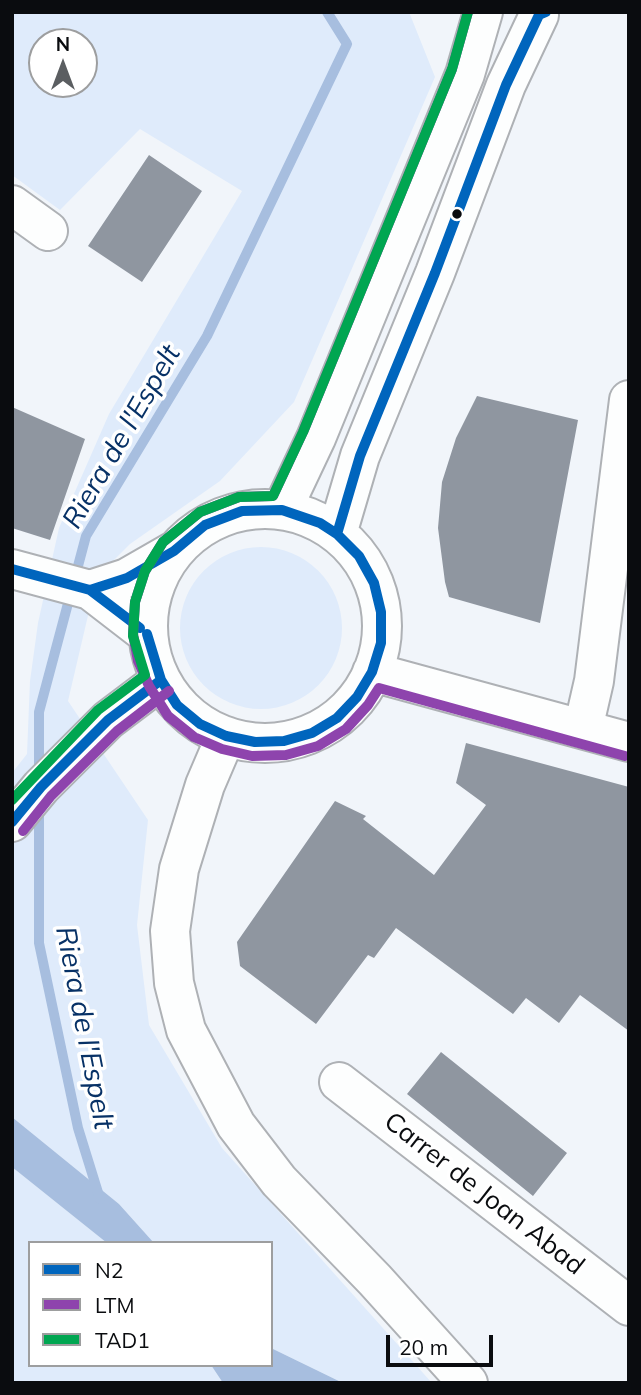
<!DOCTYPE html>
<style>
body{margin:0}
#map{position:relative;width:641px;height:1395px;overflow:hidden;background:#f1f5fa;font-family:Mulish,sans-serif}
canvas{display:block}
.frame{position:absolute;inset:0;border:14px solid #0a0c0f;pointer-events:none}
.legend{position:absolute;left:28px;top:1241px;width:245px;height:126px;box-sizing:border-box;background:#fff;border:2px solid #9d9e9f;margin:0;padding:9px 12px;list-style:none;font-size:21px;color:#0a0c0f}
.legend li{display:flex;align-items:center;gap:14px;height:35px}
.legend b{width:35px;border:2px solid #9d9e9f}
.north{position:absolute;left:28px;top:28px;width:70px;height:70px;box-sizing:border-box;background:#fff;border:2px solid #9d9e9f;border-radius:50%;rotate:0deg;font-size:19px;font-weight:700;line-height:28px;text-align:center;color:#0a0c0f}
.north::after{content:'';display:block;margin:auto;width:24px;height:32px;background:#5b5e61;clip-path:polygon(50% 0,100% 100%,50% 72%,0 100%)}
.scale{position:absolute;left:386px;top:1335px;width:107px;height:32px;box-sizing:border-box;border:4px solid #0a0c0f;border-top:0;padding-left:9px;font-size:21px;line-height:24px;white-space:nowrap;color:#0a0c0f;-webkit-text-stroke:5px #fff;paint-order:stroke}
</style>
<div id="map">
<canvas width="641" height="1395"></canvas>
<div class="frame"></div>
<ul class="legend">
<li><b style="height:9px;background:#0065bd"></b>N2</li>
<li><b style="height:9px;background:#8e44ad"></b>LTM</li>
<li><b style="height:9px;background:#00a651"></b>TAD1</li>
</ul>
<div class="north">N</div>
<div class="scale">20 m</div>
</div>
<script>
const ctx = document.querySelector('canvas').getContext('2d');
ctx.lineJoin = 'round';
function fill(path, color) { ctx.fillStyle = color; ctx.fill(path, 'evenodd'); }
const shape = rows => new Path2D(rows.map(r => 'M' + r).join(''));
function stroke(path, color, width, dash) { ctx.strokeStyle = color; ctx.lineWidth = width; ctx.lineCap = dash ? 'butt' : 'round'; ctx.setLineDash(dash || []); ctx.stroke(path); }
function drawText(font, color, halo, rows, align = 'center') {
  ctx.font = font + ' Mulish,sans-serif'; ctx.lineWidth = 7; ctx.setLineDash([]); ctx.textBaseline = 'middle'; ctx.strokeStyle = halo; ctx.fillStyle = color; for (const [text, x, y, turn = 0] of rows) {
    ctx.save(); ctx.translate(x, y); ctx.rotate((+turn || 0) * Math.PI / 180); ctx.textAlign = isNaN(turn) ? turn : align; if (halo) ctx.strokeText(text, 0, 0); ctx.fillText(text, 0, 0); ctx.restore();
  }
}
fill(shape([
 [12,12,409,12,435,77,294,402,220,481,130,544,97,577,68,701,148,820,137,925,149,1025,222,1148,432,1383,343,1383,271,1348,271,1243,154,1243,119,1204,12,1117,12,773,27,754,30,681,38,623,59,528,109,414,242,191,140,129,60,210,12,175],
 [42,42,84,42,84,84,42,84],
 '180 628a81 81 0 1 1 162 0a81 81 0 1 1-162 0Z',
 [12,1167,107,1243,30,1243,30,1365,211,1365,223,1383,12,1383]
]), '#dfebfb');
fill(shape([
 [12,1117,119,1204,154,1243,107,1243,12,1167],
 [271,1348,343,1383,223,1383,211,1365,271,1365]
]), '#a7bedf');
stroke(shape([
 [39,776,39,712,86,536,207,336,347,44,327,12],
 [39,806,39,943,78,1128,100,1199]
]), '#a7bedf', 10);
fill(shape([
 [149,155,202,191,142,282,88,246],
 [477,396,578,420,540,623,449,597,445,582,438,528,442,482,456,438],
 [12,407,85,439,50,540,12,528],
 [466,743,629,787,629,1031,580,995,559,1023,526,998,513,1014,396,928,374,958,368,955,316,1024,240,966,237,942,335,801,366,816,363,819,434,875,486,805,456,783],
 [441,1052,567,1153,533,1196,407,1094]
]), '#8f96a0');
const minor = shape([
 [12,205,48,231],
 '148 626a117 117 0 1 1 234 0a117 117 0 1 1-234 0Z',
 [282,510,316,438,465,74,483,12],
 [337,534,360,456,435,273,506,85,539,15],
 [12,569,90,590,147,634],
 [90,590,127,578,174,551],
 [372,672,629,742],
 [583,729,594,681,629,400],
 [226,736,205,785,179,869,170,931,174,983,186,1030,236,1125,279,1181,375,1280,468,1383],
 [12,822,41,787,108,720,161,680],
 [339,1082,629,1306]
]);
stroke(minor, '#aeb1b5', 42);
stroke(minor, '#fdfefe', 38);
stroke(shape([
 [337,534,360,456,435,273,506,85,539,15,546,12],
 [12,569,90,590,140,628],
 [90,590,127,578,174,551,205,525,242,511,282,510,320,523,337,534,359,556,374,583,381,612,381,643,372,672,357,697,337,718,312,733,284,741,255,742,226,736,200,724,177,705,161,680,147,634],
 [12,822,41,787,108,720,161,680]
]), '#0065bd', 10);
stroke(shape([
 [468,12,452,69,303,432,273,496,239,497,200,512,163,542,145,571,135,602,133,634,138,661,149,686,168,716,194,737,222,749,252,756,286,755,318,746,346,729,368,705,379,688,625,756],
 [23,831,51,796,117,731,169,691]
]), '#8e44ad', 10);
stroke(shape([
 [12,800,98,710,145,675,133,636,135,602,145,571,163,542,200,512,239,497,273,496,303,432,452,69,468,12]
]), '#00a651', 10);
for (const [x, y, r, color] of [
 [457,214,6,"#0a0c0f"]
]) { const dot = new Path2D(); dot.arc(x, y, r, 0, 2 * Math.PI); ctx.fillStyle = color; ctx.fill(dot); stroke(dot, '#fff', 2.5); }
drawText('26px', '#0a0c0f', '#fff', [
 ["Carrer de Joan Abad",484,1194,38]
]);
drawText('italic 28px', '#073166', '#fff', [
 ["Riera de l'Espelt",122,437,-60],
 ["Riera de l'Espelt",84,1028,79]
]);
</script>
